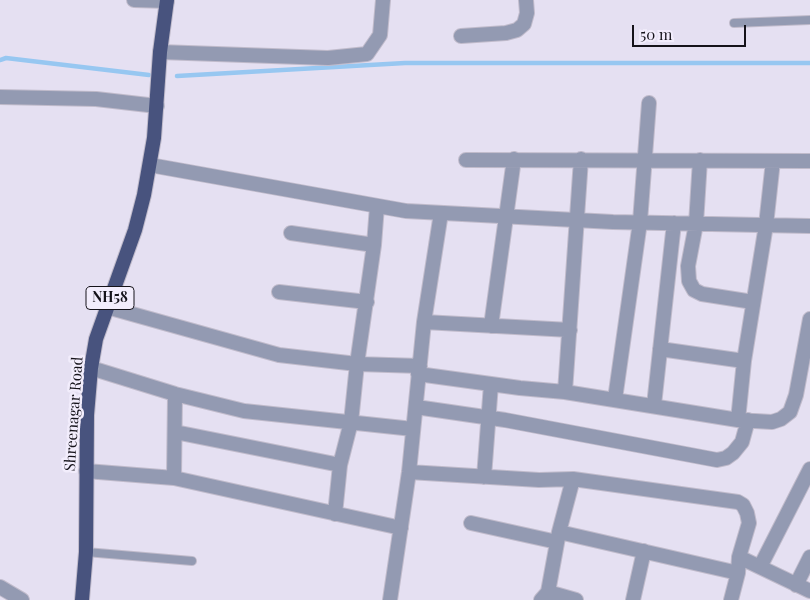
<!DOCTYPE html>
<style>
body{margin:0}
#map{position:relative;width:810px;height:600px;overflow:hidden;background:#e5e0f2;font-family:"Playfair Display",serif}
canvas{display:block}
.scale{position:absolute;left:632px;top:25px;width:114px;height:22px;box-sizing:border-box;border:2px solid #15131a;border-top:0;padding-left:6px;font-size:15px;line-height:18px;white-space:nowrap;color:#15131a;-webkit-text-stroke:4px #f2edfc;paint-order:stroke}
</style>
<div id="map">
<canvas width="810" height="600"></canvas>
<div class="scale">50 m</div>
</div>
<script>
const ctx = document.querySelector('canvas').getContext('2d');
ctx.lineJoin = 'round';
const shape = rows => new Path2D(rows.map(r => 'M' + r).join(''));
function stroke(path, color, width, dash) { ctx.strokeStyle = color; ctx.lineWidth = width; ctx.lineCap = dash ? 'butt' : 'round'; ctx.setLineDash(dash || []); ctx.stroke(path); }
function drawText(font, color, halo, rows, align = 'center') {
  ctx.font = font + ' "Playfair Display",serif'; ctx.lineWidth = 5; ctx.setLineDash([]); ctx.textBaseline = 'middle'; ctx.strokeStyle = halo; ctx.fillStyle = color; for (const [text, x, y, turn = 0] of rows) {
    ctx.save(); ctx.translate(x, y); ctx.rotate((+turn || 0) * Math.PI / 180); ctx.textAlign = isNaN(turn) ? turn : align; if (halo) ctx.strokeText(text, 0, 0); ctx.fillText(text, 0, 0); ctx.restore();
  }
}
stroke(shape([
 [0,60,6,58,149,75],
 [177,76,405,63,810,63]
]), '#97c7f1', 4.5);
const service = shape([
 [734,23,810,20],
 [86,552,192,561]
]);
const minor = shape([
 [134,0,167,1],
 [461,36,506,33,517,30,524,24,527,13,526,0],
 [160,52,328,58,367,54,380,35,383,0],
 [0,97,96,99,157,106],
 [466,160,810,161],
 [700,160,696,224,688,266,689,281,694,290,702,294,753,302],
 [150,165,406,211,613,222,810,226],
 [291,233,374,245],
 [279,292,367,302],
 [107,307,279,355,357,364,420,366],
 [424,322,570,330],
 [491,326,514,159],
 [660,349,744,361],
 [91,368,175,394,244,411,413,429],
 [418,374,520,388,565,392,738,420,772,422,781,419,790,412,796,395,810,319],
 [565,392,581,159],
 [615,399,640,222,649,103],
 [654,405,674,223],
 [416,407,505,420,717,460,726,458,733,453,742,442,748,420],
 [738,420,744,361,766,225,773,161],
 [175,432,340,465],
 [86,471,174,478,401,528],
 [409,472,539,480,573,479,559,532,548,592,541,600],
 [484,477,491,384],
 [174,478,175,394],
 [573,479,738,502,743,505,747,513,749,523,739,557,738,573,731,600],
 [335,514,340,465,351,422,357,364,374,245,377,206],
 [471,523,557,542],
 [559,532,738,573],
 [739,557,810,591],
 [760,567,810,469],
 [796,585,810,557],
 [0,587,22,600],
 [390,600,409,472,424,322,441,213],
 [547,600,548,592,576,600],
 [633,600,644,551]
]);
const trunk = shape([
 [82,600,86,552,87,415,91,368,96,339,135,230,144,195,154,138,160,52,167,0]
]);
stroke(service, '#c0bbcb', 10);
stroke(minor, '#c0bbcb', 16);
stroke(trunk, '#c0bbcb', 16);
stroke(service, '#939ab2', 8);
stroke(minor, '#939ab2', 14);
stroke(trunk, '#48537e', 14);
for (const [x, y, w] of [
 [110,298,48]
]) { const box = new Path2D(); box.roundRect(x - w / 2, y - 11.5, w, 23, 4); ctx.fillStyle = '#f2edfc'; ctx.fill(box); stroke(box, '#15131a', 1); }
drawText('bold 14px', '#15131a', null, [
 ["NH58",110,298]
]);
drawText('15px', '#15131a', '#f2edfc', [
 ["Shreenagar Road",74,414,-86]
]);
</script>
